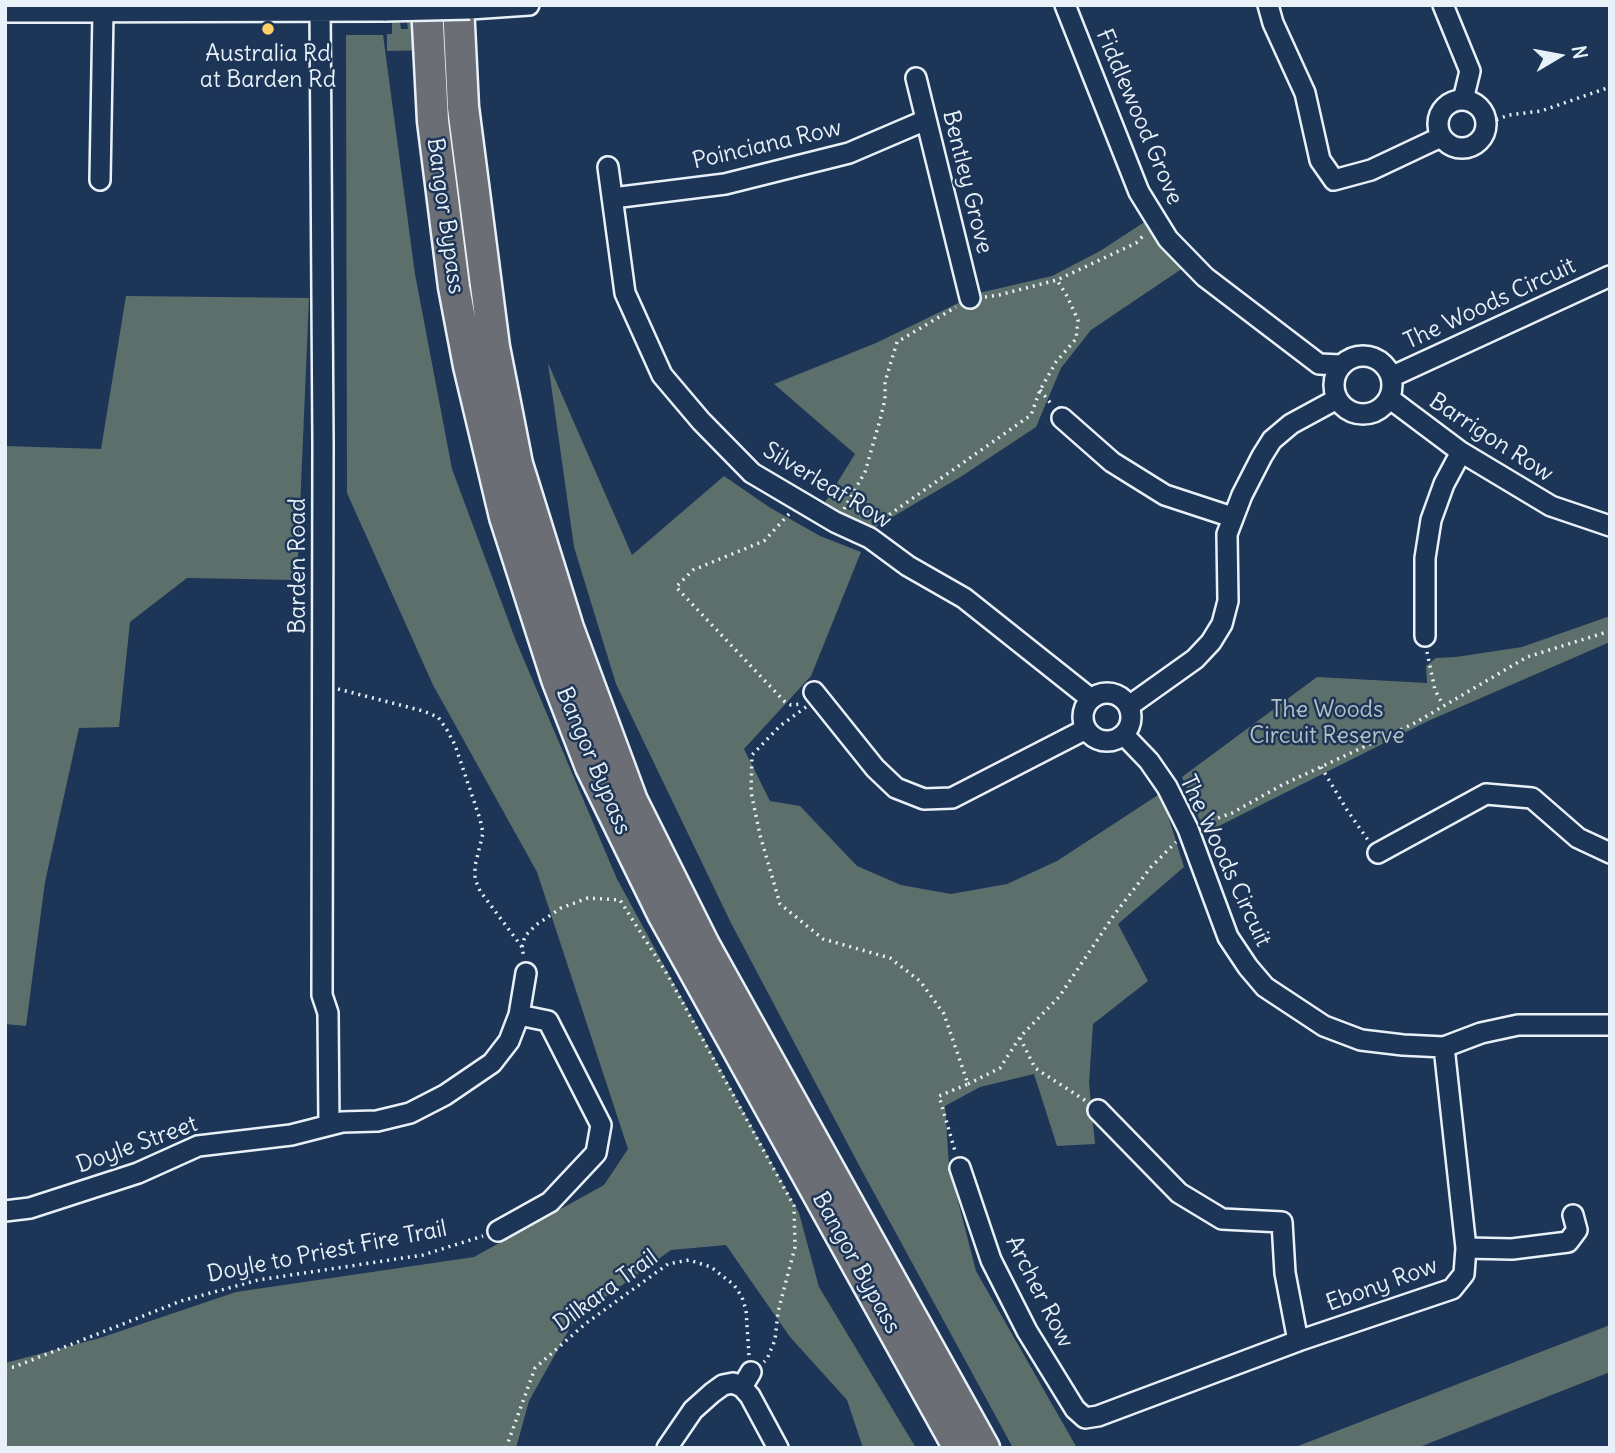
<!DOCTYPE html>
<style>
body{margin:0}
#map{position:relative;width:1615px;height:1453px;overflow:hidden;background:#1d3557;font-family:Delius,sans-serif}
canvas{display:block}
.frame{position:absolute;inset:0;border:7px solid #e8f1f8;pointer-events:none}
.north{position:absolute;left:1524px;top:21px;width:70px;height:70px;-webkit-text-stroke:5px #1d3557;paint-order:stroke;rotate:80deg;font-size:19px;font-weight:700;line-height:28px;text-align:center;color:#e8f1f8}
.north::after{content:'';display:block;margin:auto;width:24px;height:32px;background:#e8f1f8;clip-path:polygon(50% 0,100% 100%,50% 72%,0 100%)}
</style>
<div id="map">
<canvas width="1615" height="1453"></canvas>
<div class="frame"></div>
<div class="north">N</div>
</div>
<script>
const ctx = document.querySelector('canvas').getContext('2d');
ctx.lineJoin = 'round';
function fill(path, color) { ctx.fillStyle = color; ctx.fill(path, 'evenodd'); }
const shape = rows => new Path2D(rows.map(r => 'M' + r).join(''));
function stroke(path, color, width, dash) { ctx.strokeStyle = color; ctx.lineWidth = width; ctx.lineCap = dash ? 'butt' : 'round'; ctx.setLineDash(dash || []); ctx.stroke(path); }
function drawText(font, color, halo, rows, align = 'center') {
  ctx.font = font + ' Delius,sans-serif'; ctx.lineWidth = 5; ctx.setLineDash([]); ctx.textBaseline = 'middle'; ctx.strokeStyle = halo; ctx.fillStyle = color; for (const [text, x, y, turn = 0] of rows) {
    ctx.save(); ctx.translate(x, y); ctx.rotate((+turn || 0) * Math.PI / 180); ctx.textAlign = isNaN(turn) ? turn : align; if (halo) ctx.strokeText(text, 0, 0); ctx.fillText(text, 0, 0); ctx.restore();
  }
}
fill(shape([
 [392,22,400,22,401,29,408,29,407,22,448,23,471,49,387,51,387,34,392,34],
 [346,35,383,35,415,274,452,469,516,641,617,879,799,1213,819,1287,916,1448,863,1448,847,1400,790,1337,726,1245,671,1250,575,1319,529,1401,516,1448,5,1448,5,1363,100,1338,236,1292,474,1257,604,1185,628,1149,537,872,433,685,347,493],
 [1146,221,1183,268,1091,330,1061,368,1036,427,962,476,872,529,824,504,855,454,774,384,876,343,979,293,1052,276,1100,251],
 [126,296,309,298,297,580,187,578,130,622,119,727,79,728,45,882,26,1026,5,1024,5,446,101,449],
 [548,363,632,555,724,476,769,507,820,536,861,552,811,676,744,749,770,801,800,806,857,866,901,885,951,894,1007,884,1057,861,1161,793,1184,867,1118,924,1148,981,1093,1024,1089,1083,1095,1144,1057,1146,1034,1074,980,1087,945,1106,949,1166,976,1271,1077,1448,1013,1448,861,1169,731,923,616,684,574,547],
 [1610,616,1610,642,1428,721,1205,833,1182,777,1317,677,1427,683,1426,666,1436,658,1456,657,1522,647],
 [1610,1325,1610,1372,1417,1448,1293,1448]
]), '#5c6f6b');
const street = shape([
 [320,5,323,442,322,995,328,1013,329,1125],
 [1065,5,1139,192,1168,239,1205,277,1319,364,1341,365],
 [1268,5,1273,23,1305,93,1320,160,1334,180,1371,170,1441,137],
 [1443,5,1470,71,1463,100],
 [470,9,529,5],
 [5,12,386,11],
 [916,78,970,298],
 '1438 124a24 24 0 1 1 48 0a24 24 0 1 1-48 0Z',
 [608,167,625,293,662,375,701,421,752,473,835,522,870,538,908,566,964,598,1091,699],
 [100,180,103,12],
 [613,198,725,184,849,153,926,120],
 '1334 385a29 29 0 1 1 58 0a29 29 0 1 1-58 0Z',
 [1391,377,1610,276],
 [1389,398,1461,452,1551,506,1610,526],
 [1062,418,1112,462,1165,495,1232,517],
 [1425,636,1425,558,1431,520,1444,484,1461,452],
 [814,692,875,768,896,788,924,799,952,798,1086,729],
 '1083 717a24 24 0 1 1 48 0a24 24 0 1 1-48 0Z',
 [1129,706,1195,659,1211,642,1222,624,1228,601,1227,534,1242,495,1262,456,1272,440,1291,424,1337,399],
 [1124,735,1149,761,1167,787,1188,829,1228,937,1248,967,1265,987,1324,1026,1361,1040,1403,1045,1444,1047,1481,1033,1518,1025,1610,1025],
 [1378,853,1486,794,1532,798,1578,838,1610,853],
 [519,1015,526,973],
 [1098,1110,1179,1193,1222,1219,1282,1222,1285,1273,1298,1341],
 [960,1168,991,1260,1027,1331,1075,1409,1085,1418,1098,1416,1298,1341,1452,1289,1464,1274,1466,1248,1444,1047],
 [5,1211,30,1208,138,1173,198,1146,291,1135,342,1122,377,1121,410,1113,445,1095,492,1063,509,1041,519,1015,548,1021,601,1125,596,1153,550,1202,498,1231],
 [1466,1248,1512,1249,1568,1242,1577,1230,1573,1215],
 [742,1387,750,1396,778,1448],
 [667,1448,693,1410,712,1393,723,1385,733,1383,742,1387,751,1372]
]);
const primary = shape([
 [427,5,433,121,454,287,469,366,505,517,557,679,591,767,663,914,959,1448],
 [458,5,463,107,494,347,517,464,568,628,632,801,704,945,984,1448]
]);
stroke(street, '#e8f1f8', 24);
stroke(primary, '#e8f1f8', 35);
stroke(shape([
 [1485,128,1498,119,1509,115,1541,111,1610,87],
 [985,297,999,295,1057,280,1136,243,1145,234],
 [1040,390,1052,405],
 [844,509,865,472,880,420,885,399,885,382,897,342,956,307],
 [789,514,764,541,693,570,676,587,785,702,791,705,801,704],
 [880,525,886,517,1031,415,1040,390,1056,362,1076,339,1078,320,1067,296,1057,280],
 [1427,652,1435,690,1443,705],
 [338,689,423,711,438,717,447,730,455,745,480,819,483,833,475,866,475,879,480,891,522,947,524,958],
 [806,707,780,726,752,755,751,792,760,835,780,904,823,939,890,958,920,981,944,1014,968,1084,939,1096,955,1151],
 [1321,767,1347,810,1368,840],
 [1205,823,1232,813,1282,785,1413,724,1527,657,1610,631],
 [522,947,525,936,536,925,561,908,588,898,620,900,667,974,794,1206,795,1247,778,1312,775,1340,767,1359,764,1362],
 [1020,1038,1035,1068,1086,1101],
 [968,1084,1000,1068,1020,1037,1059,997,1114,915,1151,867,1176,842],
 [5,1368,14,1367,181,1301,258,1280,423,1255,483,1236],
 [506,1448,535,1368,585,1324,668,1264,689,1260,711,1267,734,1285,742,1297,746,1310,749,1356]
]), '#e8f1f8', 3.5, [2, 5]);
stroke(street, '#1d3557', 19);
stroke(primary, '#6b6f75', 30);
const streetBridge = shape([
 [386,11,470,9]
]);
stroke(streetBridge, '#e8f1f8', 24, []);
stroke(streetBridge, '#1d3557', 19);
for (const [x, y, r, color] of [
 [268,29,7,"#ffd166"]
]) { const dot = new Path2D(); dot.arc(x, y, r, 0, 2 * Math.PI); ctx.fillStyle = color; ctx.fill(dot); stroke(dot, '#1d3557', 2.5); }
drawText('23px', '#e8f1f8', '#1d3557', [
 ["Australia Rd",268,54],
 ["at Barden Rd",268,80]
]);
drawText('23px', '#e8f1f8', '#1d3557', [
 ["Fiddlewood Grove",1139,117,67],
 ["Poinciana Row",767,145,-13],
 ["Bentley Grove",967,182,76],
 ["Bangor Bypass",445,216,82],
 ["The Woods Circuit",1490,304,-25],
 ["Barrigon Row",1491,438,33],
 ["Silverleaf Row",827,486,31],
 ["Barden Road",298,566,-90],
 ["Bangor Bypass",593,761,67],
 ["The Woods Circuit",1225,861,65],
 ["Doyle Street",137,1145,-20],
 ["Doyle to Priest Fire Trail",327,1252,-11],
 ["Bangor Bypass",856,1263,61],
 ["Ebony Row",1382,1285,-20],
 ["Dilkara Trail",606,1291,-36],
 ["Archer Row",1039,1292,63]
]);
drawText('23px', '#b7c4c7', '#1d3557', [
 ["The Woods",1327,710],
 ["Circuit Reserve",1327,736]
]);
</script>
